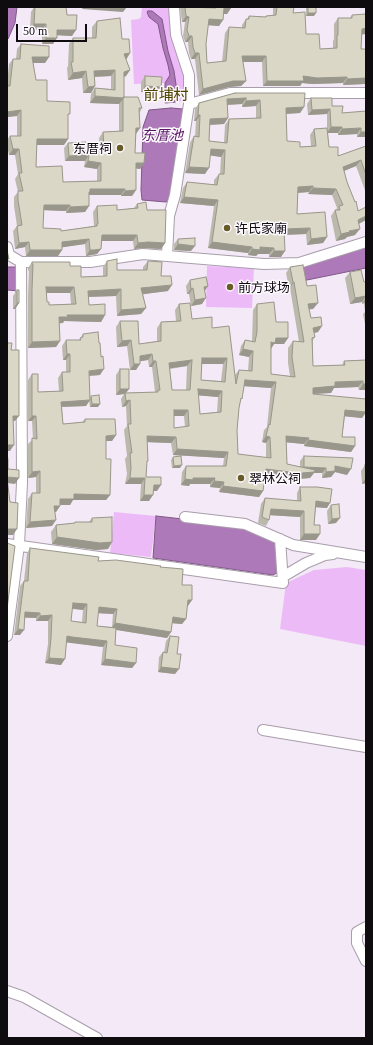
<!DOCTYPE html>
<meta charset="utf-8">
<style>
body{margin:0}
#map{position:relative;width:373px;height:1045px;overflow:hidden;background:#f4e9f7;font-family:Georgia,serif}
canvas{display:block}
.frame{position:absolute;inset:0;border:8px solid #0f0c10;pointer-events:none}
.scale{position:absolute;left:16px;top:24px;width:71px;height:18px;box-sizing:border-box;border:2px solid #0f0c10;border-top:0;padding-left:5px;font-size:12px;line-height:14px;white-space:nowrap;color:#0f0c10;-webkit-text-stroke:3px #fdf9fe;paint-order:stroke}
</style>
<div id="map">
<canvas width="373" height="1045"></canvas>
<div class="frame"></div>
<div class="scale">50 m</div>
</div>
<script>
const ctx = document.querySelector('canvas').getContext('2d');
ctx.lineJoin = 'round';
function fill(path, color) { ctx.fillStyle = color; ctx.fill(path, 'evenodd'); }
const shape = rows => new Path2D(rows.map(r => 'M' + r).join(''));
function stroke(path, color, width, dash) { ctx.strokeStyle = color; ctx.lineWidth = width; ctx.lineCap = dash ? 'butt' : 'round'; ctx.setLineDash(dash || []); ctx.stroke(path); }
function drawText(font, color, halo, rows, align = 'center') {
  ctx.font = font + ' Georgia,"Noto Sans SC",serif'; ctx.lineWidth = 3; ctx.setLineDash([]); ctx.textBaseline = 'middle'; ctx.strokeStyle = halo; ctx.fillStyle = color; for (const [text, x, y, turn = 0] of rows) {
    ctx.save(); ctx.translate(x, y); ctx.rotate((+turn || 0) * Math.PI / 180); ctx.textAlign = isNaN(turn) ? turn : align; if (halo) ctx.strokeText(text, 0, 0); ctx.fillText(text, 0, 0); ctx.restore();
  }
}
fill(shape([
 [142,7,169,7,171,27,178,58,185,78,187,101,165,103,165,83,134,84,131,20,139,19,141,17],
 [207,266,254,268,252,308,206,307],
 [114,512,156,516,151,557,110,553],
 [347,567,366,570,366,646,280,629,286,583,314,570]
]), '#ecbbf7');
const water = shape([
 [7,7,17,7,15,23,8,39,7,39,7,7],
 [148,11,152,11,162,19,168,51,174,71,177,91,176,102,165,103,165,83,170,75,168,65,163,48,158,24,149,17,147,12,148,11],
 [171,108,183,109,184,117,170,197,166,202,142,200,141,190,143,127,149,110,171,108],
 [366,247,366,268,302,281,300,266,366,247],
 [7,267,19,267,20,291,7,290,7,267],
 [156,516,245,526,276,541,280,571,273,575,153,558,156,516]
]);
fill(water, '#ae79b9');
stroke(water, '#7e5886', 1);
const minor = shape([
 [189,104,230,93,366,93],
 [7,247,9,255,21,262],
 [167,256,169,216,175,195,189,104,189,75,176,35,174,7],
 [185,517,245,524,293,545,366,557],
 [7,544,283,583,280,539],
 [284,576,306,563,325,555,333,554],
 [7,636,19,545,22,483,21,262,90,262,143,254,264,264,299,263,366,242],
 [263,730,366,747],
 [366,927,357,932,357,943,366,961],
 [7,991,24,997,97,1038]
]);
stroke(minor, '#a99eab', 12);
stroke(minor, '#fff', 10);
fill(shape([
 [34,7,66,7,67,15,72,36,57,35,53,44,42,44,42,30,30,29,31,12],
 [180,7,231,7,231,8,227,14,224,14,219,26,208,25,206,44,207,63,222,62,225,33,229,27,242,28,242,25,246,19,247,19,249,16,265,17,266,16,273,15,273,8,270,8,270,7,294,7,293,13,306,34,320,49,333,48,333,41,334,39,334,24,338,18,350,18,352,15,366,14,366,34,362,34,361,49,366,49,366,82,365,84,343,85,343,83,313,84,302,83,300,86,263,86,262,62,243,62,246,81,241,86,229,87,199,95,195,59,191,59,189,53,188,42,185,42,183,36,185,22,182,22],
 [307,7,316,7,314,16,306,16,306,8],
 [97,21,122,39,130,53,126,59,130,70,126,76,124,77,124,97,142,108,140,112,136,134,135,153,144,163,140,169,136,168,136,190,132,196,121,196,121,195,89,195,89,206,85,212,66,213,66,211,43,210,43,228,61,231,94,226,93,212,97,206,117,210,134,208,137,204,147,210,165,243,161,249,144,248,134,249,133,241,102,241,101,249,97,254,86,256,85,244,62,247,62,250,58,256,26,256,25,247,15,249,13,231,17,226,14,206,14,197,18,192,15,179,18,174,15,155,9,155,7,146,7,140,10,136,17,136,17,116,7,117,7,84,9,64,13,59,16,59,17,49,21,44,49,57,45,63,33,63,36,80,47,101,68,117,68,139,64,145,37,145,36,167,63,182,97,181,97,169,84,167,85,161,65,161,64,148,68,143,100,149,99,138,103,132,119,131,119,104,90,103,91,94,95,88,111,89,111,76,94,77,95,86,91,93,83,93,82,78,68,80,67,68,68,66,69,44,73,38,92,38,92,27],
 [145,76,157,92,141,92,141,82],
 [235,93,304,107,300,113,286,114,287,141,300,147,311,146,310,135,314,129,327,128,327,114,308,115,307,104,311,98,332,106,342,113,366,111,366,137,357,137,357,134,338,135,338,133,328,133,329,147,338,156,366,146,366,193,356,166,344,171,347,182,358,211,366,207,366,220,359,224,355,235,347,237,345,239,336,241,331,216,335,210,336,210,337,208,332,195,308,194,309,192,298,193,297,214,327,237,323,243,307,245,306,234,284,235,281,257,269,257,269,254,258,254,256,256,248,255,248,253,208,248,214,206,180,203,183,188,187,182,214,185,214,180,219,174,220,174,221,157,210,155,205,174,185,173,190,143,194,136,195,137,196,121,194,121,195,109,199,103],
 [242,104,242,107,256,106,256,118,229,119,225,125,224,143,209,141,210,125,224,124,228,118,227,105],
 [178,239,191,251,174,250,174,244],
 [107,261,117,270,143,270,143,267,148,261,161,276,168,291,143,294,146,308,141,314,117,316,116,296,88,297,89,305,105,315,101,322,64,321,63,323,59,323,60,341,56,347,28,348,28,296,29,270,28,271,28,268,32,262,70,266,81,277,103,276,103,267],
 [46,293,70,293,71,304,49,305,47,302],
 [290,267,307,286,318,303,313,309,309,309,311,318,322,326,318,332,314,333,315,337,313,340,313,366,342,365,344,361,366,360,366,390,359,390,358,387,334,388,331,393,315,394,366,412,362,418,345,416,342,437,355,446,351,452,304,446,304,444,286,442,287,464,300,467,300,461,304,456,347,475,335,472,331,477,322,478,322,473,314,473,310,478,286,480,286,478,265,476,263,491,259,497,219,492,220,488,210,487,210,484,190,484,189,486,181,485,182,472,186,466,223,466,224,458,173,455,171,443,147,442,146,477,157,491,153,491,149,501,140,501,141,484,125,484,127,474,125,459,127,456,124,430,127,426,126,406,122,407,121,399,124,394,116,395,116,375,120,369,129,389,126,393,155,392,152,367,149,367,148,360,140,361,136,370,130,370,127,346,117,347,116,327,120,321,139,344,157,341,157,328,161,322,176,321,175,310,179,304,192,319,212,328,235,375,239,370,248,371,249,357,239,355,241,346,245,340,252,341,253,310,257,304,276,322,288,338,284,344,274,344,271,348,271,374,290,376,288,363,288,348,293,341,299,342,290,288,289,288,286,273],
 [202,364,223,364,221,381,201,380],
 [187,366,186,390,172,390,170,369],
 [244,386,271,388,267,427,264,430,262,442,266,443,266,458,238,454,237,430,239,408],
 [198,395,218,397,217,412,200,414],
 [174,416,184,416,185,427,174,428],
 [350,272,364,282,366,282,366,323,365,324,363,314,365,312,364,303,362,304,362,302,350,304,345,278],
 [190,280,208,286,205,290,202,304,191,306,189,294,187,294,186,286],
 [17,290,19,303,15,309,13,309,13,296],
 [83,334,100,375,89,376,90,398,91,396,98,407,90,407,89,401,86,406,62,407,63,424,82,422,85,419,116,435,112,441,106,441,106,459,110,495,106,500,73,500,70,505,60,505,60,506,56,512,54,512,52,526,26,528,28,499,32,493,36,493,36,477,28,478,28,444,33,439,32,421,28,421,28,380,32,374,38,392,59,391,58,378,62,372,66,372,66,360,63,360,62,346,66,340,79,340],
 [173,457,180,468,172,468,171,460],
 [365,465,366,483,362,484,361,471],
 [300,487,327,508,316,507,314,525,316,540,300,540,300,517,270,515,269,520,266,526,258,523,261,504,265,498,297,501,297,493],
 [331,505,336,523,328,524,327,511],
 [92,518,112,542,108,549,96,550,52,544,51,532,56,525,74,523,75,522,89,522],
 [30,548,98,561,160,567,182,585,188,606,187,606,186,619,182,624,172,623,171,632,167,638,116,630,115,645,136,663,132,668,101,665,103,647,68,642,66,642,61,665,45,663,48,644,48,621,36,621,36,618,25,618,20,635,14,635,20,586,24,581,27,553],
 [72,609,83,610,82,622,71,621],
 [98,613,113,614,112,627,97,626],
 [170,636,177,654,175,674,158,672,159,657,163,652,164,653,166,641]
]), '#bbb9ab');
fill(shape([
 [83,7,127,7,123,12,82,9],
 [224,8,231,8,227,14,220,14],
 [308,13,316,13,314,16,306,16],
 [186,16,189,17,185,22,182,22],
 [209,19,223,20,219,26,205,25],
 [34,24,46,24,42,30,30,29],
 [366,28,366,34,358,35,362,29],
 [57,30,76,30,72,36,53,35],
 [189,36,192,36,188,42,185,42],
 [46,38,57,38,53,44,42,44],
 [130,53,126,60,124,54],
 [195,53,199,53,195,59,191,59],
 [242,56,266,56,262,62,238,62],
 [32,57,49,57,45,63,28,63],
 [115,70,111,76,89,77,94,71],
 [130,70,126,76,120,78,124,72],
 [86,71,82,78,68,80,73,73],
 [303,76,347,77,343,83,313,84,302,83,300,86,263,86,267,81],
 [366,77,366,82,365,84,343,85,347,79],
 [233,81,246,81,241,86,229,87,199,95,203,89],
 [95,86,91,93,83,93,88,87],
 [145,86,161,87,157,92,141,92],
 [95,96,124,98,119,104,90,103],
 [246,98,242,104,223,105,227,99],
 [260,100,256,106,242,107,246,101],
 [304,107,300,113,282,114,286,108],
 [330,109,327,114,308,115,312,110],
 [21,110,17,116,7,117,7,112],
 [198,115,200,115,196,121,194,121],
 [228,118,224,124,206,125,210,119],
 [331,127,342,127,338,133,327,133],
 [136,128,140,128,136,134,132,134],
 [361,128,357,134,338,135,342,129],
 [361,132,366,132,366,137,357,137],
 [37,139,68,139,64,145,33,145],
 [13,149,19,149,15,155,9,155],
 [211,149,225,150,221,157,207,155],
 [89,155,85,161,65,161,69,156],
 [361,160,356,166,339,173,343,167],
 [88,161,101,163,97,169,84,167],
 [136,163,144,163,140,169,132,168],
 [189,167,209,168,205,174,185,173],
 [313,186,309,192,294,193,298,187],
 [313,188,336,189,332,195,308,194],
 [90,189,125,189,121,195,88,195],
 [136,190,132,196,121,196,125,191],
 [184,197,218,200,214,206,180,203],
 [44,205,70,205,66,211,39,210],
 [89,206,85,212,66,213,70,207],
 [366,216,366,220,354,226,358,220],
 [310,228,306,234,280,235,284,229],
 [360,229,355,235,347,237,345,239,336,241,341,234,349,231],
 [102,235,137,235,133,241,98,241],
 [327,237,323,243,307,245,311,239],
 [89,239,85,244,58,248,62,242],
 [29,242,25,247,15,249,19,243],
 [148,242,165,243,161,249,144,248,134,249,138,243],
 [212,242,252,247,248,253,208,248],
 [178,244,195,246,191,251,174,250],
 [260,247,274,248,269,254,258,254,256,256,248,255,252,249],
 [101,249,97,254,86,256,90,250],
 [30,250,62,250,58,256,26,256],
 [274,251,285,251,281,257,269,257],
 [293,282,294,282,290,288,289,288],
 [172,285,168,291,137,295,141,288],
 [208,286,204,292,204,287],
 [46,287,74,287,70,293,42,293],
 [193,288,189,294,187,294,191,289],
 [121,289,116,296,83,297,88,291],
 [366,296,362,302,350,304,355,298],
 [206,298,202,304,191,306,195,300],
 [366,298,366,301,364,303,362,304],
 [17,303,19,303,15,309,13,309],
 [318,303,313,309,304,310,308,304],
 [146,308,141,314,117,316,121,310],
 [67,315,105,315,101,322,64,321,63,323,55,324,59,317],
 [322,326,318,332,309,334,313,328],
 [276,338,288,338,284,344,274,344,271,349,271,342],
 [131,340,127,346,117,347,122,341],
 [60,341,56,347,28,348,32,342],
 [243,349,253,351,249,357,239,355],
 [67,354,70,354,66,360,63,360],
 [152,354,148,360,135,362,140,356],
 [202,358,227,358,223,364,198,364],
 [192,360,187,366,165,369,169,363],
 [153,361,156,361,152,367,149,367],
 [134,364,140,364,136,370,130,370],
 [104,369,100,375,85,376,89,371],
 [245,380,276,382,271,388,241,386],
 [363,381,358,387,334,388,331,393,309,394,313,388,335,382],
 [363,384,366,384,366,390,359,390],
 [120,389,129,389,125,394,125,393,124,394,116,395],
 [198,389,222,391,218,397,193,395],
 [90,400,86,406,57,407,61,402],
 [130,400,126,406,122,407,126,401],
 [92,404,100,404,98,407,90,407],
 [174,410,188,410,184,416,170,416],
 [345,410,366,412,362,418,341,416],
 [13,416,19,416,15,421,9,421],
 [32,416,36,416,32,421,28,421],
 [116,435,112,441,102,441,106,436],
 [147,436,176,437,171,443,143,442],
 [266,436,270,437,266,443,262,442],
 [286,436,309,438,304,444,282,442],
 [308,440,355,446,351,452,304,446],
 [7,445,14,445,10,451,7,451],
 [177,449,228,452,224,458,173,455],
 [182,465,180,468,172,468,174,466],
 [335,466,351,469,347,475,335,472,331,477,322,478,326,472],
 [304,467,326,468,322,473,314,473,310,478,286,480,290,474,300,472],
 [266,469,290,472,286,478,262,475],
 [40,471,36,477,28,478,32,472],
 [7,477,19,478,15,484,7,483],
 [130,478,145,478,141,484,125,484],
 [193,478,215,478,210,484,190,484,189,486,181,485,185,479],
 [366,478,366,483,362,484],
 [214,481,224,482,220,488,210,487],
 [154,485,161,485,157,491,149,491],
 [223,486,263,491,259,497,219,492],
 [74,494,110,495,106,500,73,500,70,505,56,505,60,499],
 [144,495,153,495,149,501,140,501],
 [316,501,330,503,327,508,312,507],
 [54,506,60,506,56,512,50,512],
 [271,509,304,511,300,517,267,515],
 [340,518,336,523,328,524,332,519],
 [56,520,52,526,26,528,30,522],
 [7,529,17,529,13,535,7,535],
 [304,534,320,534,316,540,300,540],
 [57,537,112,542,108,549,96,550,52,544],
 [188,600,192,600,188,606,184,606],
 [73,603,87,604,83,610,69,608],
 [99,607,117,609,113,614,95,613],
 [25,612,40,613,36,618,21,617],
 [52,615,48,621,36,621,40,616],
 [173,617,186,619,182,624,169,623],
 [115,623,171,632,167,638,111,629],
 [18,629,24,630,20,635,14,635],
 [67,636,72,637,107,641,103,647,63,642],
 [49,658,65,659,61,665,45,663],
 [105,659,136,663,132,668,101,665],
 [161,667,179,669,175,674,158,672]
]), '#99968b');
const building = shape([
 [35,7,66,7,67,15,77,15,76,30,57,30,57,38,46,38,46,24,34,24,35,7],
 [185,7,216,8,216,7,231,7,231,8,224,8,223,20,209,19,206,44,207,63,226,61,229,27,245,28,246,19,249,19,249,16,266,17,266,16,276,15,277,7,294,7,293,13,305,12,306,34,319,34,320,49,337,48,337,35,338,35,338,18,352,18,352,15,366,14,366,28,362,29,361,49,366,49,366,78,347,79,347,77,317,78,303,76,304,81,267,81,266,56,242,56,246,81,233,81,203,89,199,53,195,53,193,47,192,36,189,36,187,30,189,17,186,16,185,7],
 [308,7,316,7,316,13,308,13,308,7],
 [120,18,122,39,129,39,130,53,124,54,130,70,124,72,124,98,95,96,95,88,115,90,115,70,94,71,95,86,88,87,86,71,73,73,71,62,73,62,73,38,96,38,97,21,120,18],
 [21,44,49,46,49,57,32,57,36,80,47,80,47,101,70,102,70,114,68,114,68,139,37,139,36,167,62,166,63,182,101,181,101,163,88,161,89,155,69,156,68,143,86,142,86,146,104,149,103,132,123,131,123,97,138,97,142,108,139,108,140,128,136,128,135,153,145,153,144,163,136,163,136,190,125,191,125,189,90,189,90,192,89,192,89,206,70,207,70,205,44,205,43,228,61,229,61,231,97,226,97,224,98,224,97,206,117,205,117,210,138,208,137,204,146,202,147,210,166,210,165,243,148,242,138,243,137,235,102,235,101,249,94,250,90,250,89,239,62,242,62,250,30,250,29,242,19,243,17,226,22,225,18,200,18,191,23,191,19,173,22,173,19,149,13,149,10,136,21,136,21,110,7,112,7,86,10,86,13,59,20,59,21,44],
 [145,76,162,77,161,87,145,86,145,76],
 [235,93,305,93,304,107,286,108,287,141,300,142,300,147,316,146,314,129,327,128,329,147,338,147,338,156,366,146,366,175,361,160,343,167,347,182,355,202,356,201,358,211,366,207,366,216,358,220,360,229,349,231,350,232,341,234,335,210,340,210,339,206,343,205,336,189,313,188,313,186,298,187,297,214,325,212,327,237,311,239,310,228,284,229,285,251,274,251,274,248,260,247,260,250,252,249,252,247,212,242,218,200,184,197,187,182,217,185,219,174,224,174,225,150,211,149,209,168,189,167,194,136,199,137,200,115,198,115,199,103,235,93],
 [246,98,246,101,260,100,261,118,229,119,227,143,209,141,210,119,228,118,227,99,246,98],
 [311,98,332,98,332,106,343,106,342,113,366,111,366,132,361,132,361,128,342,129,342,127,331,127,330,109,312,110,311,98],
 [195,238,195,246,178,244,178,239,195,238],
 [7,250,9,259,7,259,7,250],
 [117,259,117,270,147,270,148,261,162,262,161,276,171,276,172,285,141,288,146,308,121,310,121,289,88,291,89,305,105,304,105,315,67,315,68,317,59,317,60,341,32,342,32,290,33,264,32,264,32,262,70,262,70,266,81,266,81,277,107,276,107,261,117,259],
 [46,287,74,287,76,304,49,305,49,302,47,302,46,287],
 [303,265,307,286,316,285,318,303,308,304,311,318,321,317,322,326,313,328,315,337,312,338,313,366,345,365,344,361,366,360,366,384,363,384,363,381,335,382,335,386,313,388,313,394,366,399,366,412,345,410,342,437,355,437,355,446,308,440,309,438,286,436,287,464,315,470,314,472,290,474,290,472,266,469,263,491,223,486,224,482,214,481,215,478,193,478,193,480,185,479,186,466,226,466,228,452,177,449,176,437,147,436,148,461,147,461,146,477,161,477,161,485,154,485,153,495,144,495,145,478,130,478,131,468,130,453,132,453,128,424,131,424,130,400,126,401,125,393,158,392,158,390,160,390,156,361,153,361,152,354,140,356,140,364,134,364,131,340,122,341,120,321,138,321,139,344,161,341,161,322,181,321,179,304,190,303,192,319,212,317,212,328,229,326,236,384,239,370,252,371,253,351,243,349,245,340,255,342,257,332,257,304,274,302,276,322,288,322,288,338,276,338,275,343,271,342,271,374,295,377,292,357,293,341,304,342,294,282,293,282,290,267,303,265],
 [202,358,227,358,225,382,201,380,202,358],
 [192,360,190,390,172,390,169,363,192,360],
 [245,380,276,382,270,425,269,424,266,436,270,437,271,458,238,454,237,430,239,408,241,398,242,399,245,380],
 [198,389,222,391,221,412,200,414,198,389],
 [174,410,188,410,189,426,174,428,174,410],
 [361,270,364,282,366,282,366,296,355,298,350,272,361,270],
 [206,277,208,286,204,287,206,298,195,300,193,288,191,289,190,280,206,277],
 [17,290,19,290,19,303,17,303,17,290],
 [98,332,99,343,100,343,101,357,103,356,104,369,89,371,90,400,61,402,63,424,85,422,85,419,115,419,116,435,106,436,106,459,111,459,110,495,74,494,74,499,60,499,60,506,54,506,56,520,30,522,32,493,40,493,40,471,32,472,32,438,37,439,36,416,32,416,32,374,38,374,38,392,63,391,62,372,70,372,70,354,67,354,66,340,81,340,80,338,83,337,83,334,98,332],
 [7,343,12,343,11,350,19,350,19,416,13,416,14,445,7,445,7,343],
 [120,369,129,369,129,389,120,389,120,369],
 [99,395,100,404,92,404,91,396,99,395],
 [7,453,8,460,8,469,19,470,19,478,7,477,7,453],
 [181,456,182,465,174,466,173,457,181,456],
 [304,456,353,458,351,469,335,466,335,471,326,472,326,468,304,467,304,456],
 [365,465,366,465,366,478,365,465],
 [7,478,10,502,18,503,17,529,7,529,7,478],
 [300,487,317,487,332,489,330,503,316,501,314,525,320,525,320,534,304,534,304,511,271,509,269,520,262,517,265,498,301,501,300,487],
 [339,504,340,518,332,519,331,505,339,504],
 [112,517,112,542,100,543,57,537,56,525,75,523,75,522,92,522,92,518,112,517],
 [7,543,15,546,7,609,7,543],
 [30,548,99,557,98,561,116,560,161,566,160,567,183,569,182,585,192,585,192,600,188,600,186,619,173,617,171,632,115,623,117,609,99,607,97,626,116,628,115,645,137,648,136,663,105,659,107,641,72,637,67,636,65,659,49,658,51,638,52,615,40,616,40,613,25,612,24,630,18,629,24,581,28,581,30,548],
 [73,603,87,604,86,623,71,621,73,603],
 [170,636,179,637,177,654,181,654,179,669,161,667,163,652,167,653,170,636]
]);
fill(building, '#dad7c7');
stroke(building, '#99968b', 1);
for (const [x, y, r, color] of [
 [120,148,4,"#675c28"],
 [227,228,4,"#675c28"],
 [230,287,4,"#675c28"],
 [241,478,4,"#675c28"]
]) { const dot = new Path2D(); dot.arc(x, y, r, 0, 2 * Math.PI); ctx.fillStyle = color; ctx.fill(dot); stroke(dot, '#fdf9fe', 1.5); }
drawText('13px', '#0f0c10', '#fdf9fe', [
 ["东厝祠",112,148,"right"],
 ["许氏家廟",235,228],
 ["前方球场",238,287],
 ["翠林公祠",249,478]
], 'left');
drawText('italic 14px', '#581565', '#fdf9fe', [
 ["东厝池",162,135]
]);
drawText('15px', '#4f4300', '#fdf9fe', [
 ["前埔村",166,94]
]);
</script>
